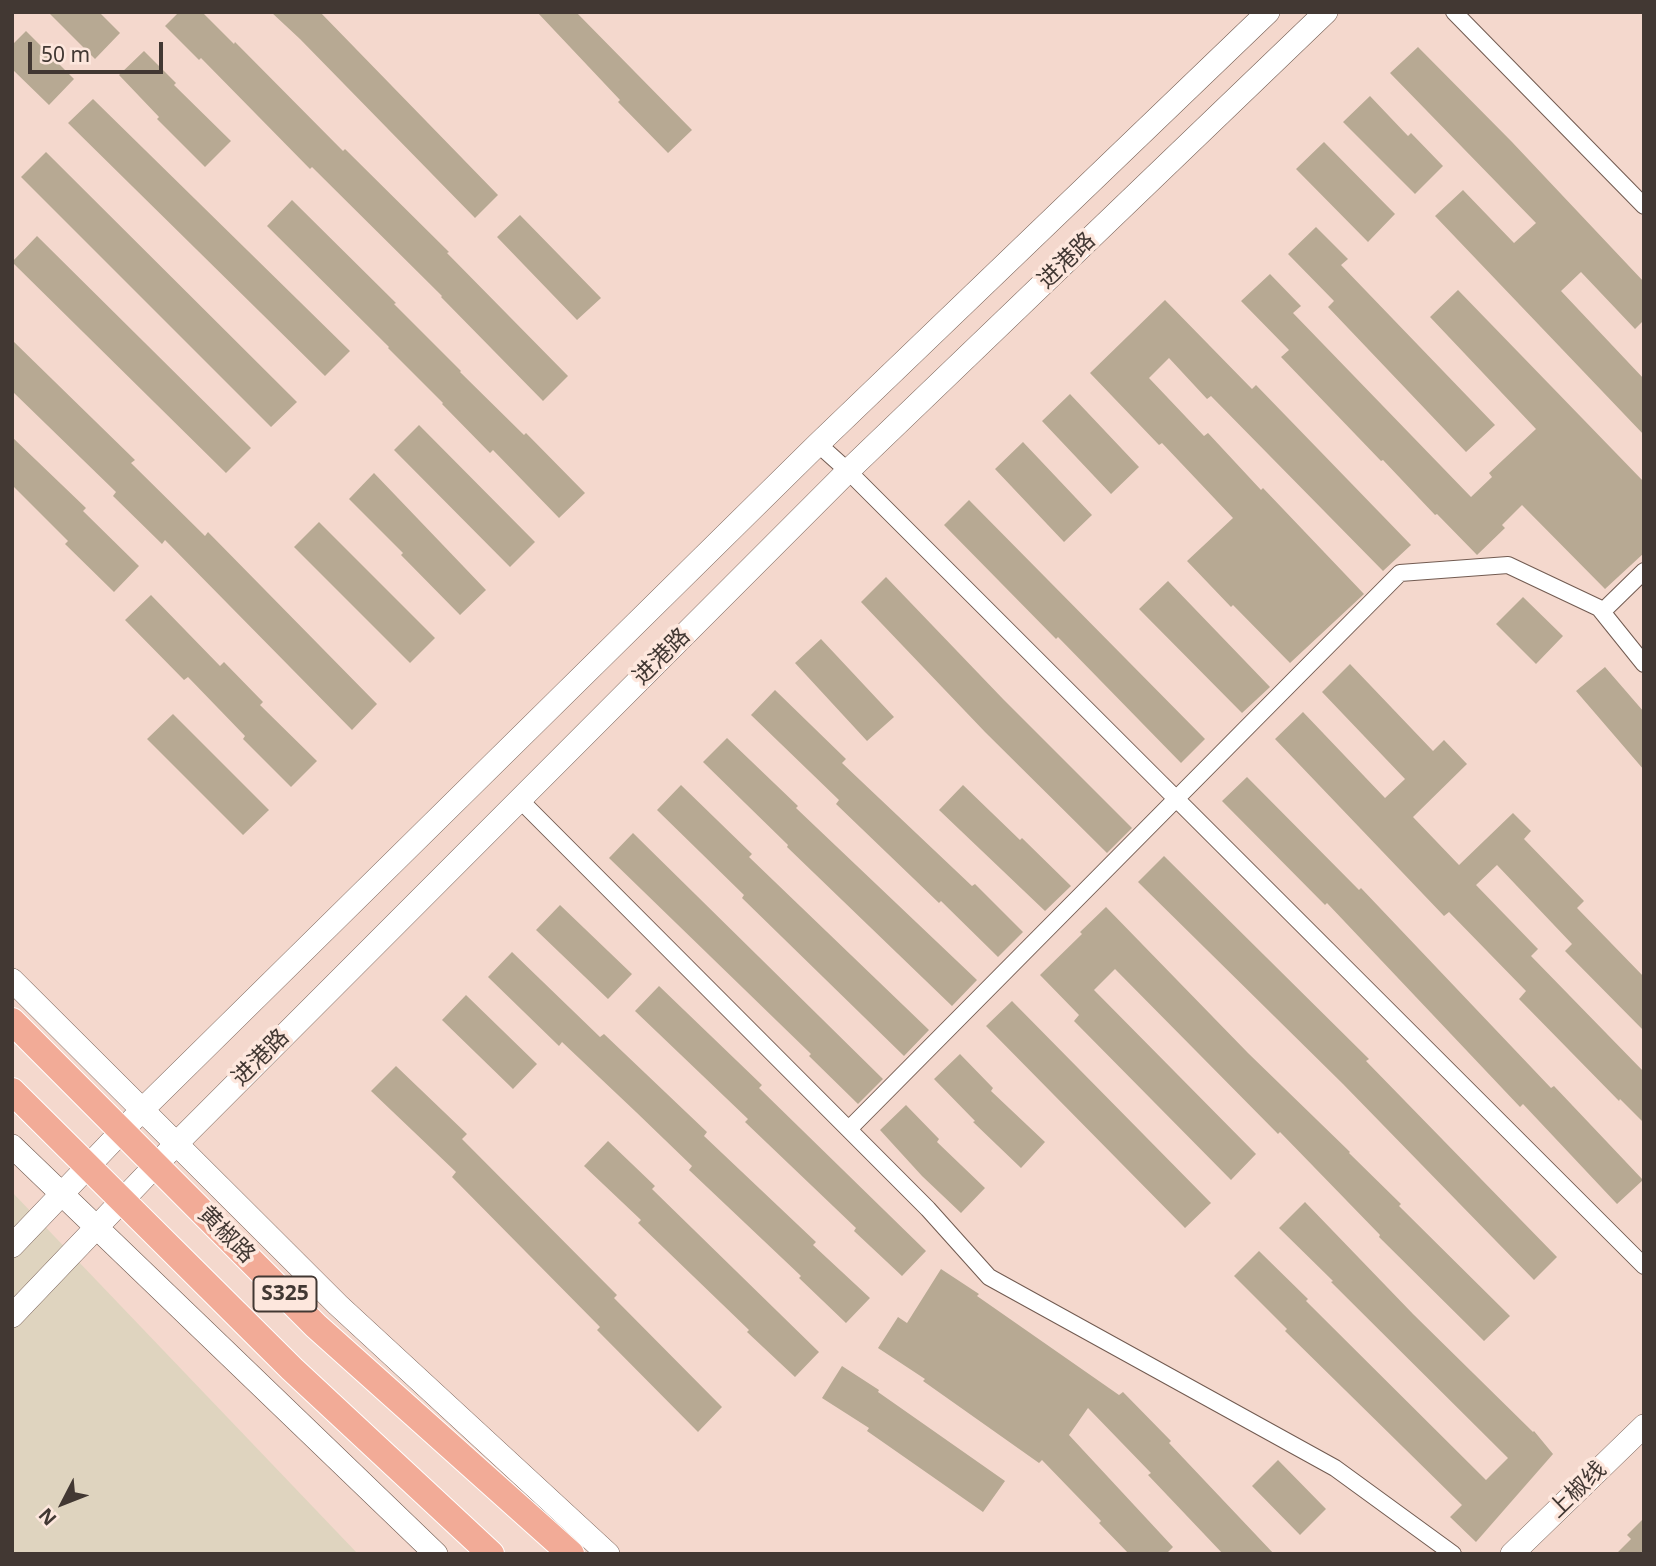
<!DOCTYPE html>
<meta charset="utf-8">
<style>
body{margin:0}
#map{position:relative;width:1656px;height:1566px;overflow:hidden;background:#f4d8cd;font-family:"Noto Sans",sans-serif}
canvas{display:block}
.frame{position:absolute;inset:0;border:14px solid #423833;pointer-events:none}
.north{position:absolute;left:28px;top:1468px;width:70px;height:70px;-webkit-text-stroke:5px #fde7dd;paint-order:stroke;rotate:228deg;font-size:19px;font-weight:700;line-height:28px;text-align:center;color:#423833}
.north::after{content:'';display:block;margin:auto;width:24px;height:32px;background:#423833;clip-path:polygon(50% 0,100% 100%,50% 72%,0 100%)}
.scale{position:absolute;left:28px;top:42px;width:135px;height:32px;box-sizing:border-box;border:4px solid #423833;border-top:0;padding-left:9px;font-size:21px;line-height:24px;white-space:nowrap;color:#423833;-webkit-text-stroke:5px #fde7dd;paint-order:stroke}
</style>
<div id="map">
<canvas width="1656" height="1566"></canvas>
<div class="frame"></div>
<div class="north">N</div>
<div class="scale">50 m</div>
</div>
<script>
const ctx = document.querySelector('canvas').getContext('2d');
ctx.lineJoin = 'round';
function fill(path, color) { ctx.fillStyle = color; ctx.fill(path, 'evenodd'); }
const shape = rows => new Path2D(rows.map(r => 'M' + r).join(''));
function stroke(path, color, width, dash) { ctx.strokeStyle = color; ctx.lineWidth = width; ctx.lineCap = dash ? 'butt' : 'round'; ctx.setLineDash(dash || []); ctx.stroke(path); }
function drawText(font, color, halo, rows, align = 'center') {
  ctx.font = font + ' "Noto Sans","Noto Sans SC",sans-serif'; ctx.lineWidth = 7; ctx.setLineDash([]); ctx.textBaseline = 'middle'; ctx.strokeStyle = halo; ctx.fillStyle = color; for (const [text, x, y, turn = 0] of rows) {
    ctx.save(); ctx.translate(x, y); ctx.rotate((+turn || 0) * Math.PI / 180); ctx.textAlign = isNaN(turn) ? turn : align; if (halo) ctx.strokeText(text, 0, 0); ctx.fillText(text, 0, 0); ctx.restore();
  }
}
fill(shape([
 [12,1192,358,1554,12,1554]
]), '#dfd4bf');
fill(shape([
 [48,12,99,12,120,33,95,59],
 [179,12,202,12,234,44,235,42,343,151,345,149,449,252,447,253,568,376,543,401,441,297,442,296,312,167,310,169,201,58,199,60,165,26],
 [271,12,320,12,498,195,475,218,300,39],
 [537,12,576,12,692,130,668,153,618,102,620,100],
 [26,31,74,79,49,105,12,69,12,45],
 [1418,47,1512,142,1644,282,1644,320,1635,329,1581,272,1561,291,1644,379,1644,435,1435,216,1463,190,1514,243,1536,223,1390,73],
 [144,51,176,83,174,85,231,141,205,167,157,119,159,117,119,75],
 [1370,96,1408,136,1411,133,1443,166,1415,194,1343,122],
 [93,99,350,351,325,376,68,123],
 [1324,142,1395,214,1368,242,1296,169],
 [46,152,297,402,271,427,21,177],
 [292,200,396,303,394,304,461,371,460,372,524,435,526,433,585,493,559,518,493,450,490,453,442,404,443,403,388,348,389,347,267,226],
 [520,215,601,298,577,320,497,237],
 [1316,227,1348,259,1341,265,1495,425,1466,452,1328,307,1334,301,1288,254],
 [37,236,251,448,226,473,12,262],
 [1270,274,1301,306,1293,313,1471,497,1492,477,1489,473,1536,429,1430,317,1458,290,1644,482,1644,553,1605,589,1522,505,1502,525,1505,528,1477,555,1437,514,1435,515,1383,460,1381,461,1281,357,1289,350,1241,301],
 [1165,300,1252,389,1256,385,1411,545,1383,571,1211,396,1207,399,1169,358,1149,378,1204,436,1208,433,1261,490,1263,488,1364,594,1290,663,1233,605,1231,607,1187,561,1233,518,1162,443,1159,445,1090,373],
 [12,340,135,460,131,463,205,536,208,532,377,704,352,730,165,540,162,544,113,496,116,492,12,391],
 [1070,394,1139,467,1111,494,1042,421],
 [419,425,535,542,510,567,394,450],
 [12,437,86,508,83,511,139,566,114,592,65,544,68,541,12,485],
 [1023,442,1092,515,1064,542,995,469],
 [374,473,486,590,460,615,401,555,403,553,349,499],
 [969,500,1205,739,1181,763,1058,637,1056,639,944,525],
 [319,522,435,638,410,663,294,547],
 [886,577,1003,699,1132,828,1107,853,985,732,861,602],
 [1168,581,1270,687,1242,713,1139,609],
 [151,595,220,666,224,662,263,702,260,705,317,761,291,787,243,739,245,736,188,677,184,680,125,620],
 [1523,597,1563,636,1536,664,1496,624],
 [821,639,894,717,867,741,795,663],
 [1350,664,1433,751,1444,740,1467,764,1413,817,1459,865,1513,813,1531,831,1524,839,1584,901,1577,908,1644,977,1644,1031,1565,951,1572,944,1497,865,1476,885,1538,949,1531,956,1644,1072,1644,1123,1620,1099,1619,1101,1519,999,1526,991,1449,912,1444,916,1275,739,1303,712,1385,798,1405,779,1322,692],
 [1605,667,1644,712,1644,770,1576,691],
 [775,690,846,759,842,763,972,886,975,884,1023,932,998,957,941,901,939,903,836,804,839,800,751,715],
 [173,714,269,810,243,835,147,739],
 [727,738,798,806,796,808,977,980,952,1006,787,847,788,845,703,762],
 [1247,777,1359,890,1361,888,1551,1088,1554,1086,1643,1180,1617,1204,1523,1104,1520,1107,1327,903,1325,905,1222,801],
 [681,785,752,854,749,857,929,1030,904,1056,742,898,744,895,657,810],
 [963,785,1020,840,1022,838,1071,886,1045,911,939,810],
 [633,833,883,1079,858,1104,809,1056,811,1054,609,858],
 [1164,856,1369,1059,1366,1061,1557,1257,1534,1280,1343,1084,1138,882],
 [560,905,632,974,608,999,536,930],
 [1106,907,1248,1053,1350,1152,1349,1153,1401,1204,1399,1206,1510,1316,1484,1341,1379,1237,1380,1235,1280,1132,1278,1134,1115,969,1094,990,1256,1154,1231,1180,1074,1021,1079,1015,1040,975,1082,934,1080,932],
 [512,952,600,1037,604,1034,707,1132,704,1136,816,1242,813,1245,870,1298,846,1323,799,1278,801,1276,689,1170,692,1166,636,1112,562,1042,559,1046,488,977],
 [659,986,762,1085,759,1088,926,1251,902,1276,854,1231,856,1228,745,1122,748,1119,635,1011],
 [466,995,537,1064,513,1089,442,1020],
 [1012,1001,1211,1203,1185,1228,986,1026],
 [960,1054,993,1088,991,1091,1045,1142,1021,1168,973,1122,975,1121,934,1079],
 [396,1066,467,1134,462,1139,617,1295,614,1298,722,1407,698,1432,597,1330,600,1327,452,1177,456,1172,371,1091],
 [906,1105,939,1139,937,1142,985,1188,961,1213,922,1176,880,1130],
 [608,1141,655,1186,652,1189,819,1352,795,1377,747,1332,749,1330,638,1223,641,1220,584,1166],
 [1305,1202,1413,1314,1533,1432,1534,1431,1553,1454,1476,1542,1450,1517,1462,1505,1285,1331,1287,1329,1234,1276,1259,1251,1308,1299,1306,1301,1486,1480,1508,1458,1331,1282,1333,1281,1279,1228],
 [941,1269,979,1294,977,1296,1119,1395,1123,1392,1171,1441,1169,1443,1274,1554,1223,1554,1148,1475,1151,1473,1088,1408,1069,1435,1173,1547,1166,1554,1129,1554,1099,1523,1101,1521,1042,1460,1039,1463,923,1381,925,1379,878,1348,898,1317,907,1323],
 [842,1366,879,1390,878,1392,1005,1481,983,1512,867,1431,869,1428,822,1398],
 [1278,1460,1326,1509,1300,1535,1252,1486],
 [1644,1518,1644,1554,1616,1554,1631,1539,1627,1535]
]), '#b7a993');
const minor = shape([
 [1454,12,1644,206],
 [818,444,848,471,1644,1266],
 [1602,612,1644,571],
 [520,800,928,1209,989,1277,1335,1468,1453,1554],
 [849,1129,1400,573,1508,565,1599,608,1644,664]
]);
const secondary = shape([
 [12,980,338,1305,608,1554],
 [12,1146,436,1554],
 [12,1246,142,1110,818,444,1268,12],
 [12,1316,176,1144,848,471,1326,12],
 [1512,1554,1644,1426]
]);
const primary = shape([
 [12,1021,316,1326,571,1554],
 [12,1091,292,1369,491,1554]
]);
stroke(minor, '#725b51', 18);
stroke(secondary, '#725b51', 24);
stroke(primary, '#fff', 28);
stroke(minor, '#fff', 16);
stroke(secondary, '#fff', 23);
stroke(primary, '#f2ab97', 26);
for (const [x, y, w] of [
 [285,1294,63]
]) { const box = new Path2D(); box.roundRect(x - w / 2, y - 17.5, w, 35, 5); ctx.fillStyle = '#fde7dd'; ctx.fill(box); stroke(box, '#423833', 2); }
drawText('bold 21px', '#423833', null, [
 ["S325",285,1294]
]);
drawText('23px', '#423833', '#fde7dd', [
 ["进港路",1067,261,-44],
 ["进港路",662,657,-45],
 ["进港路",261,1058,-45],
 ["黄椒路",226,1235,45],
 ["上椒线",1578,1490,-44]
]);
</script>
